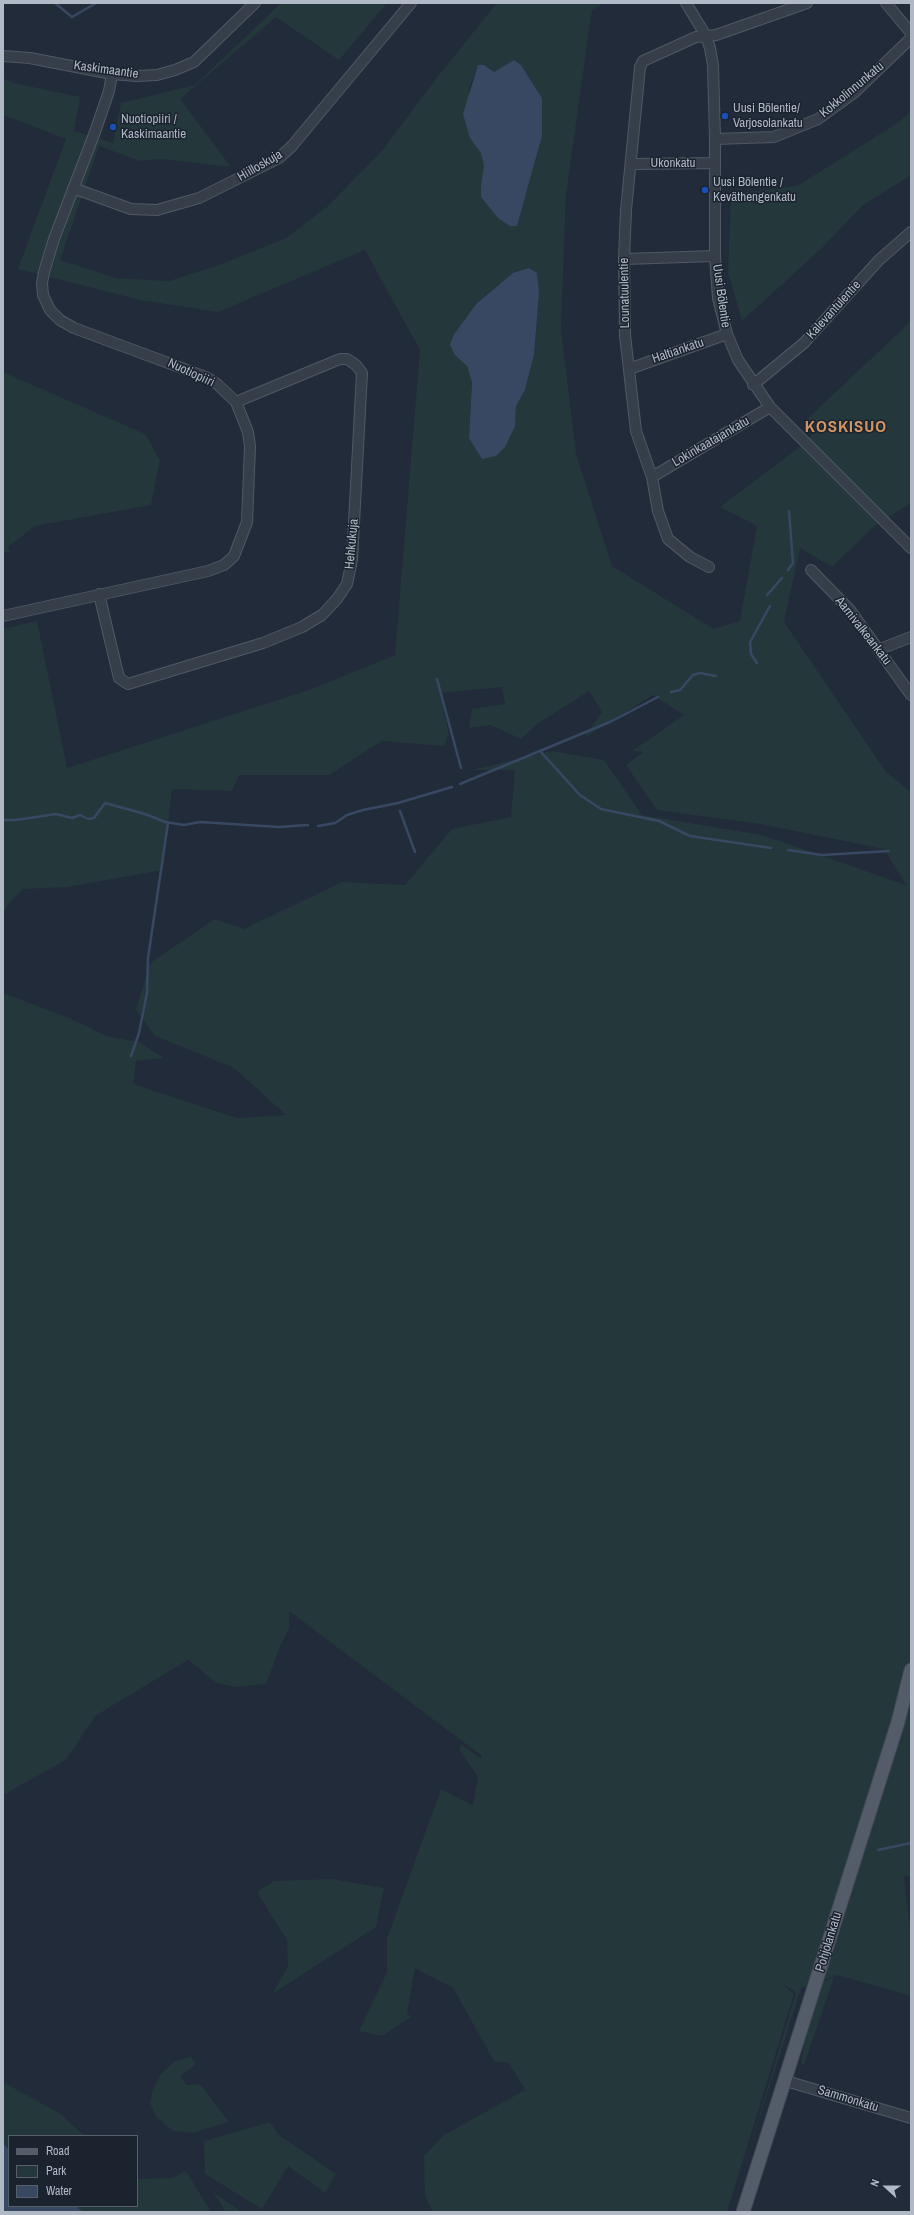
<!DOCTYPE html>
<meta charset="utf-8">
<style>
body{margin:0}
#map{position:relative;width:914px;height:2215px;overflow:hidden;background:#222b3a;font-family:"Archivo Narrow",sans-serif}
canvas{display:block}
.frame{position:absolute;inset:0;border:4px solid #b1b8c6;pointer-events:none}
.legend{position:absolute;left:8px;top:2135px;width:130px;height:72px;box-sizing:border-box;background:#1b232f;border:1px solid #575f6b;margin:0;padding:5px 7px;list-style:none;font-size:12px;color:#b1b8c6}
.legend li{display:flex;align-items:center;gap:8px;height:20px}
.legend b{width:20px;border:1px solid #575f6b}
.north{position:absolute;left:866px;top:2167px;width:40px;height:40px;-webkit-text-stroke:3px #1b232f;paint-order:stroke;rotate:291deg;font-size:11px;font-weight:700;line-height:16px;text-align:center;color:#b1b8c6}
.north::after{content:'';display:block;margin:auto;width:14px;height:18px;background:#b1b8c6;clip-path:polygon(50% 0,100% 100%,50% 72%,0 100%)}
</style>
<div id="map">
<canvas width="914" height="2215"></canvas>
<div class="frame"></div>
<ul class="legend">
<li><b style="height:5px;background:#545c6a"></b>Road</li>
<li><b style="height:11px;background:#24373b"></b>Park</li>
<li><b style="height:11px;background:#384863"></b>Water</li>
</ul>
<div class="north">N</div>
</div>
<script>
const ctx = document.querySelector('canvas').getContext('2d');
ctx.lineJoin = 'round';
function fill(path, color) { ctx.fillStyle = color; ctx.fill(path, 'evenodd'); }
const shape = rows => new Path2D(rows.map(r => 'M' + r).join(''));
function stroke(path, color, width, dash) { ctx.strokeStyle = color; ctx.lineWidth = width; ctx.lineCap = dash ? 'butt' : 'round'; ctx.setLineDash(dash || []); ctx.stroke(path); }
function drawText(font, color, halo, rows, align = 'center') {
  ctx.font = font + ' "Archivo Narrow",sans-serif'; ctx.lineWidth = 3; ctx.setLineDash([]); ctx.textBaseline = 'middle'; ctx.strokeStyle = halo; ctx.fillStyle = color; for (const [text, x, y, turn = 0] of rows) {
    ctx.save(); ctx.translate(x, y); ctx.rotate((+turn || 0) * Math.PI / 180); ctx.textAlign = isNaN(turn) ? turn : align; if (halo) ctx.strokeText(text, 0, 0); ctx.fillText(text, 0, 0); ctx.restore();
  }
}
fill(shape([
 [281,3,387,3,339,60,276,17,180,99,231,167,161,159,140,161,99,146,60,260,116,278,169,281,222,264,286,238,328,206,382,151,439,75,497,3,605,3,592,10,566,194,561,328,576,454,612,566,714,629,740,621,757,526,720,507,802,445,815,431,805,421,911,321,911,503,878,523,832,567,800,548,784,622,886,772,911,792,911,1876,904,1876,911,1937,911,1996,837,1975,801,1988,743,2170,796,1993,782,1983,794,1994,727,2212,433,2212,425,2196,424,2156,444,2135,525,2090,509,2063,494,2061,453,1988,415,1968,407,2013,411,2017,382,2036,359,2031,387,1972,387,1939,441,1789,473,1805,478,1777,459,1749,461,1744,481,1759,482,1756,289,1611,289,1629,280,1647,266,1684,236,1687,217,1683,188,1660,95,1716,66,1760,3,1795,3,993,67,1017,106,1036,139,1042,164,1058,136,1061,133,1084,237,1118,286,1115,234,1068,155,1036,136,1010,150,963,215,919,244,929,342,882,405,885,452,829,511,817,515,770,473,770,551,751,604,760,642,815,762,835,906,885,884,849,760,824,657,810,626,765,643,752,632,751,684,715,653,695,584,738,602,712,589,691,537,724,521,739,490,725,469,728,472,709,505,704,502,687,440,693,449,734,444,746,382,741,329,775,239,775,232,791,172,789,163,870,67,887,23,889,6,907,3,915,3,629,37,621,67,768,309,690,395,655,420,350,365,250,218,312,140,300,18,269,66,139,3,115,3,78,14,83,80,97,74,131,113,143,121,103,195,85],
 [514,60,521,65,542,98,542,136,517,226,481,184,484,166,469,89,478,65,484,65,494,72],
 [500,283,539,293,534,355,525,390,516,406,515,426,469,438,472,382,467,366,464,320,476,304],
 [911,111,911,175,863,205,822,248,742,321,728,272,731,194,797,186,899,122],
 [3,372,145,434,160,460,151,505,35,526,8,547,11,553,3,551],
 [332,1879,384,1888,376,1927,272,1994,288,1966,287,1940,257,1892,274,1881],
 [834,1977,804,2065,803,2065,801,2062,804,2044,820,1985,822,1982],
 [191,2057,196,2064,180,2076,187,2085,200,2084,229,2122,192,2133,173,2131,156,2117,150,2103,152,2092,161,2074,175,2061],
 [3,2082,59,2113,85,2136,9,2136,9,2150,3,2143],
 [270,2122,279,2135,336,2174,325,2193,288,2166,262,2209,205,2174,204,2141],
 [186,2171,211,2212,83,2212,76,2206,137,2206,137,2179,172,2178],
 [213,2192,242,2212,226,2212]
]), '#24373b');
fill(shape([
 [514,60,521,65,542,98,542,136,517,226,510,226,498,218,481,197,481,184,484,166,481,153,470,138,463,114,478,65,484,65,494,72],
 [529,268,537,273,539,293,534,355,525,390,516,406,515,426,505,447,496,456,482,459,469,438,472,382,467,366,455,355,450,345,453,336,476,304,513,273],
 [3,2143,9,2150,9,2206,76,2206,83,2212,3,2212]
]), '#384863');
stroke(shape([
 [55,3,72,17,96,3],
 [788,570,793,563,789,511],
 [767,595,782,578],
 [757,663,751,654,750,642,770,606],
 [437,679,461,768],
 [671,692,680,690,693,675,700,673,716,676],
 [540,751,580,795,601,809,659,821,690,836,771,848],
 [460,784,610,722,658,697],
 [400,811,415,852],
 [3,820,16,820,56,814,72,818,80,815,88,819,94,818,105,803,145,814,165,822,184,825,200,822,279,827,308,825],
 [318,826,335,823,347,815,363,810,398,803,452,787],
 [788,850,822,855,889,851],
 [131,1056,139,1033,147,993,148,958,168,823],
 [878,1850,911,1843]
]), '#384863', 2.5);
const minor = shape([
 [686,3,706,36,710,48,713,65,715,139,715,256,718,298,727,334,738,360,770,407,911,548],
 [886,3,911,33],
 [3,56,30,58,112,74,136,76,157,75,175,70,194,62,255,3],
 [715,139,774,137,818,119,854,93,911,38],
 [632,164,714,163],
 [73,188,131,209,157,210,199,198,279,158,292,146,411,3],
 [624,259,715,256],
 [629,369,727,334],
 [753,385,804,343,879,260,911,232],
 [652,477,770,407],
 [709,567,690,557,668,539,658,511,652,477,636,431,625,335,624,259,626,210,640,67,643,61,696,37,716,35,807,3],
 [811,570,850,610,911,695],
 [99,594,119,678,128,684,263,643,302,627,322,615,337,599,347,584,352,560,362,373,356,365,347,359,340,359,236,402],
 [3,616,208,571,224,565,234,556,247,522,250,446,248,432,236,402,217,384,206,377,74,328,60,320,50,310,43,295,42,283,44,272,54,239,95,132,109,91,112,74],
 [880,649,911,637],
 [786,2081,911,2118]
]);
const major = shape([
 [743,2212,898,1722,911,1670]
]);
stroke(minor, '#515865', 12);
stroke(major, '#3f4753', 15);
stroke(minor, '#363e4a', 10);
stroke(major, '#545c6a', 13);
for (const [x, y, r, color] of [
 [725,116,4,"#1a4fb4"],
 [113,127,4,"#1a4fb4"],
 [705,190,4,"#1a4fb4"]
]) { const dot = new Path2D(); dot.arc(x, y, r, 0, 2 * Math.PI); ctx.fillStyle = color; ctx.fill(dot); stroke(dot, '#1b232f', 1.5); }
drawText('13px', '#b1b8c6', '#1b232f', [
 ["Kaskimaantie",106,70,8],
 ["Kokkolinnunkatu",852,90,-40],
 ["Ukonkatu",673,164],
 ["Hiilloskuja",260,166,-30],
 ["Lounatuulentie",625,293,-91],
 ["Uusi Bölentie",721,296,82],
 ["Kalevantulentie",834,310,-48],
 ["Haltiankatu",678,351,-19],
 ["Nuotiopiiri",191,373,25],
 ["Lokinkaatajankatu",711,442,-30],
 ["Hehkukuja",352,544,-85],
 ["Aarnivalkeankatu",863,631,52],
 ["Pohjolankatu",829,1942,-73],
 ["Sammonkatu",848,2099,17]
]);
drawText('13px', '#b1b8c6', '#1b232f', [
 ["Uusi Bölentie/",733,109],
 ["Varjosolankatu",733,124],
 ["Nuotiopiiri /",121,120],
 ["Kaskimaantie",121,135],
 ["Uusi Bölentie /",713,183],
 ["Keväthengenkatu",713,198]
], 'left');
ctx.letterSpacing = '1px';
drawText('bold 17px', '#d19561', '#1b232f', [
 ["KOSKISUO",846,427]
]);
ctx.letterSpacing = '0px';
</script>
